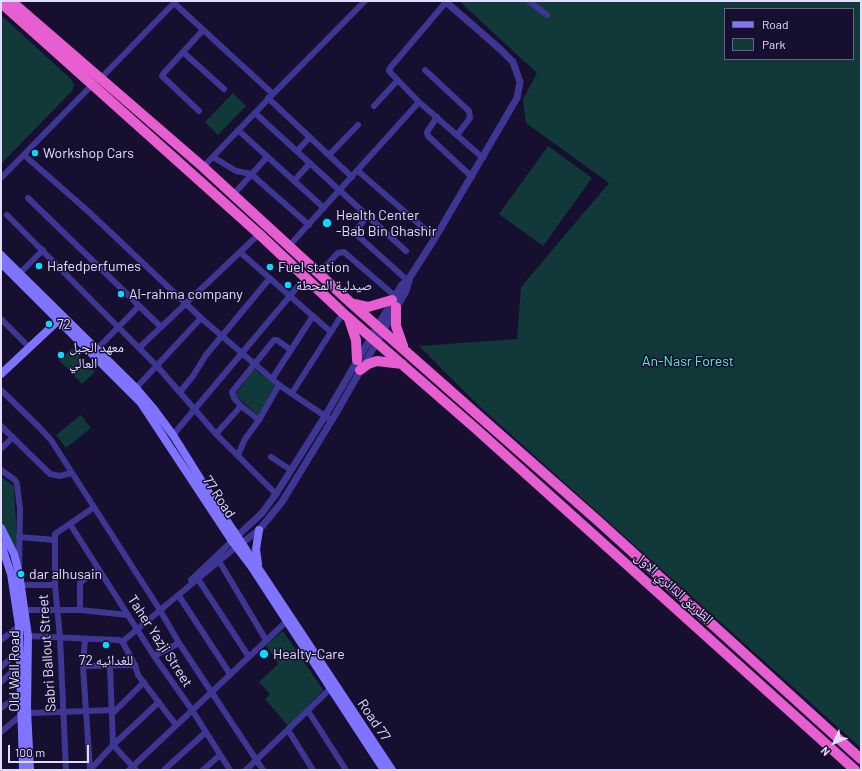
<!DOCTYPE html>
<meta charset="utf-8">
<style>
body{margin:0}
#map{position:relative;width:862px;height:771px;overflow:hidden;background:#160f2f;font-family:Barlow,sans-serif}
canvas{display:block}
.frame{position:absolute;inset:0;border:2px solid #e2ddff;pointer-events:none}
.legend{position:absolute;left:724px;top:8px;width:130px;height:52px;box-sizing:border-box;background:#160f2f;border:1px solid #686182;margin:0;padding:5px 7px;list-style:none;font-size:12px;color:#e2ddff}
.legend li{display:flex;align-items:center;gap:8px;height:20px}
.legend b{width:20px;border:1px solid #686182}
.north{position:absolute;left:814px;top:723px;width:40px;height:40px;-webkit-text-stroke:3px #160f2f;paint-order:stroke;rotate:226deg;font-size:11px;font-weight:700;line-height:16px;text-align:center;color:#e2ddff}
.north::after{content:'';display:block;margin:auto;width:14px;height:18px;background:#e2ddff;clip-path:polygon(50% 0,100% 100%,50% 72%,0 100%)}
.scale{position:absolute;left:8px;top:745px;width:81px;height:18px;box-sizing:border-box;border:2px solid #e2ddff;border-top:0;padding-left:5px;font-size:12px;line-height:14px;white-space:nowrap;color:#e2ddff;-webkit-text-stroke:3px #160f2f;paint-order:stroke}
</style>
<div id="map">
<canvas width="862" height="771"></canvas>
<div class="frame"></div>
<ul class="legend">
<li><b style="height:5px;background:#7e74ff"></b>Road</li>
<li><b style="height:11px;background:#113939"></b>Park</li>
</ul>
<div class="north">N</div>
<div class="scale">100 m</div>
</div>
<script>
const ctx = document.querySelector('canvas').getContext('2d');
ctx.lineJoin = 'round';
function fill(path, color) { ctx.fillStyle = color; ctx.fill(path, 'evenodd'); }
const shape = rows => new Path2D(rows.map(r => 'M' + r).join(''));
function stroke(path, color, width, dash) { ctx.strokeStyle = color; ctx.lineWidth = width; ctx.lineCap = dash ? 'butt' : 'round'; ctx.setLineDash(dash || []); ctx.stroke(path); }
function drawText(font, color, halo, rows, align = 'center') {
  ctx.font = font + ' Barlow,"Noto Naskh Arabic",sans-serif'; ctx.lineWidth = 3; ctx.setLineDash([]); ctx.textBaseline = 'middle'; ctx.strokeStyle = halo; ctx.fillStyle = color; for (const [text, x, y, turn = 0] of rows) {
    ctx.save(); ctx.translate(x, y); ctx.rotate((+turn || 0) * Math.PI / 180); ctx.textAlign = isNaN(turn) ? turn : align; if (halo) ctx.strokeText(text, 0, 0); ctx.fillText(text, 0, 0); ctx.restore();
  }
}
fill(shape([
 [459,1,861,1,861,748,479,406,419,346,517,339,521,287,609,183,526,123,523,99,537,73],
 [725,9,853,9,853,59,725,59],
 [1,15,72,80,74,85,72,91,1,164],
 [233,93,246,106,218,135,205,122],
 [548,146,592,178,543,246,499,214],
 [72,348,95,372,82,384,59,360],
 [254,369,276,386,260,417,235,395],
 [81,415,91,428,66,448,56,435],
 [1,477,14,486,18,559,1,521],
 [283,631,323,690,288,726,265,699,270,694,259,682,278,664,266,645]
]), '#113939');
stroke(shape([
 [529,1,547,15],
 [446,2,390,68,389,71,419,102,483,158],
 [174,3,273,94],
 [183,52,224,89],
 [425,70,469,111,470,118,457,135],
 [102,77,176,1],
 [268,98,352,177],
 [374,106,397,81],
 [199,111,162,76,163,74,203,30],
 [255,113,406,251],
 [437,117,427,132,428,136,472,177],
 [238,130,324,208],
 [297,151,310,137],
 [24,155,89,212,201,318,279,385,328,418],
 [329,155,358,125],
 [213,157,236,171,251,174,309,225],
 [203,167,273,94,365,1],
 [358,171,435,238],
 [1,178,93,84],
 [294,181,310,163],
 [233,195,267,157],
 [28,198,161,327],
 [7,215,139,348,259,234],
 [367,216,356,231,357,235,407,280],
 [289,246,419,102],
 [241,253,331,332],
 [20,273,43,250],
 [319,273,338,253,344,252,395,296],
 [1,319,30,348],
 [139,348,157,366,216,434,276,494],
 [97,349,139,306],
 [272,379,313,316],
 [136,388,201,318],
 [1,390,38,426,51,440,160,610,179,643,263,770],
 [180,392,193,376,206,355,270,278],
 [292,393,343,313],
 [259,420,241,406,234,398,232,392,274,340,277,340,291,350],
 [1,426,50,474,60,476,71,473],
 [216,434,241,406],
 [173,435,305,278],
 [1,449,12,438],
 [238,455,245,439,259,420,279,385],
 [271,457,291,470],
 [1,470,15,480,17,484,20,509,19,570],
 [70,524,154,656,192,710,230,770],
 [19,537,55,540],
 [219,561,266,640],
 [198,579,249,657],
 [191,580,232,541],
 [22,585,55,585],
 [179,596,230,674],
 [25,610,80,610,128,615],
 [80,610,80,583,98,568],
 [28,636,118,640,122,641,135,665,138,675,176,725],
 [85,639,83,666,90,770],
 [1,640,19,626],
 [122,642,236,547],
 [154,656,179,643],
 [83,666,135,665],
 [110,666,113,745,136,770],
 [1,667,19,651],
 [1,682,20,665],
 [1,708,21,694],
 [308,711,346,770],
 [112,714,144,682],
 [288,730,313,770],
 [1,732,27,710,32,713,113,710],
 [66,770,60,638,55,585,55,534,93,508],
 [90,770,113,745,159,702],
 [129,770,287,621],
 [164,770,206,732],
 [203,770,220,755],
 [246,770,333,686]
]), '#3d3692', 6);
stroke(shape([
 [233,540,262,513,276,494,325,416,401,286,410,277,435,238,517,98,520,82,513,62,500,49,445,1],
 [238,546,259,530,282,502,335,415,406,291,410,277]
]), '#3d3692', 7);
stroke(shape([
 [1,255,136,388,153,408,173,435,223,515,392,770],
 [1,263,141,403,232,541,251,566,384,770],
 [1,374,62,317],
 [1,528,14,554,19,573,28,636,27,710,30,770],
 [1,544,11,574,19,626,23,770],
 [258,564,256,549,259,530]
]), '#7e74ff', 8);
stroke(shape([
 [11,1,203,167,352,304,597,520,861,759],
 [1,3,259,234,343,313,475,428,855,770],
 [354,304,368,307,392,300],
 [396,307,396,326,403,346],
 [349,319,356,340,357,360],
 [360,370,368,364,377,361,402,364]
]), '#e65ed0', 10);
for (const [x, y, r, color] of [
 [35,153,4,"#09dbff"],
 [327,223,5,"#09dbff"],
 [39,266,4,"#09dbff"],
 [270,267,4,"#09dbff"],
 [288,285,4,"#09dbff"],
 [121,294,4,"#09dbff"],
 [49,324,4,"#09dbff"],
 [61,355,4,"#09dbff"],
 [21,574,4,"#09dbff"],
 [106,645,4,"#09dbff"],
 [264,654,5,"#09dbff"]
]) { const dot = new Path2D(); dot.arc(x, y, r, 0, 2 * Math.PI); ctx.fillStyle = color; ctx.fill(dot); stroke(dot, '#160f2f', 1.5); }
drawText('14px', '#e2ddff', '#160f2f', [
 ["Workshop Cars",43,153],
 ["Health Center",336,215],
 ["-Bab Bin Ghashir",336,231],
 ["Hafedperfumes",47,266],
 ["Fuel station",278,267],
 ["صيدلية المحطة",296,285],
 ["Al-rahma company",129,294],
 ["72",57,324],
 ["معهد الجبل",69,347],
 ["العالي",69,363],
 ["dar alhusain",29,574],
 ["Healty-Care",273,654],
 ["72 للغدائيه",106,660,"center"]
], 'left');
drawText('14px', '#5bedcf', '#160f2f', [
 ["An-Nasr Forest",688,361]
]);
drawText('14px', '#e2ddff', '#160f2f', [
 ["77 Road",219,497,57],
 ["الطريق الدائري الاول",674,588,42],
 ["Taher Yazji Street",160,641,57],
 ["Sabri Ballout Street",47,653,-94],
 ["Old Wall Road",14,671,-90],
 ["Road 77",374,720,56]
]);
</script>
